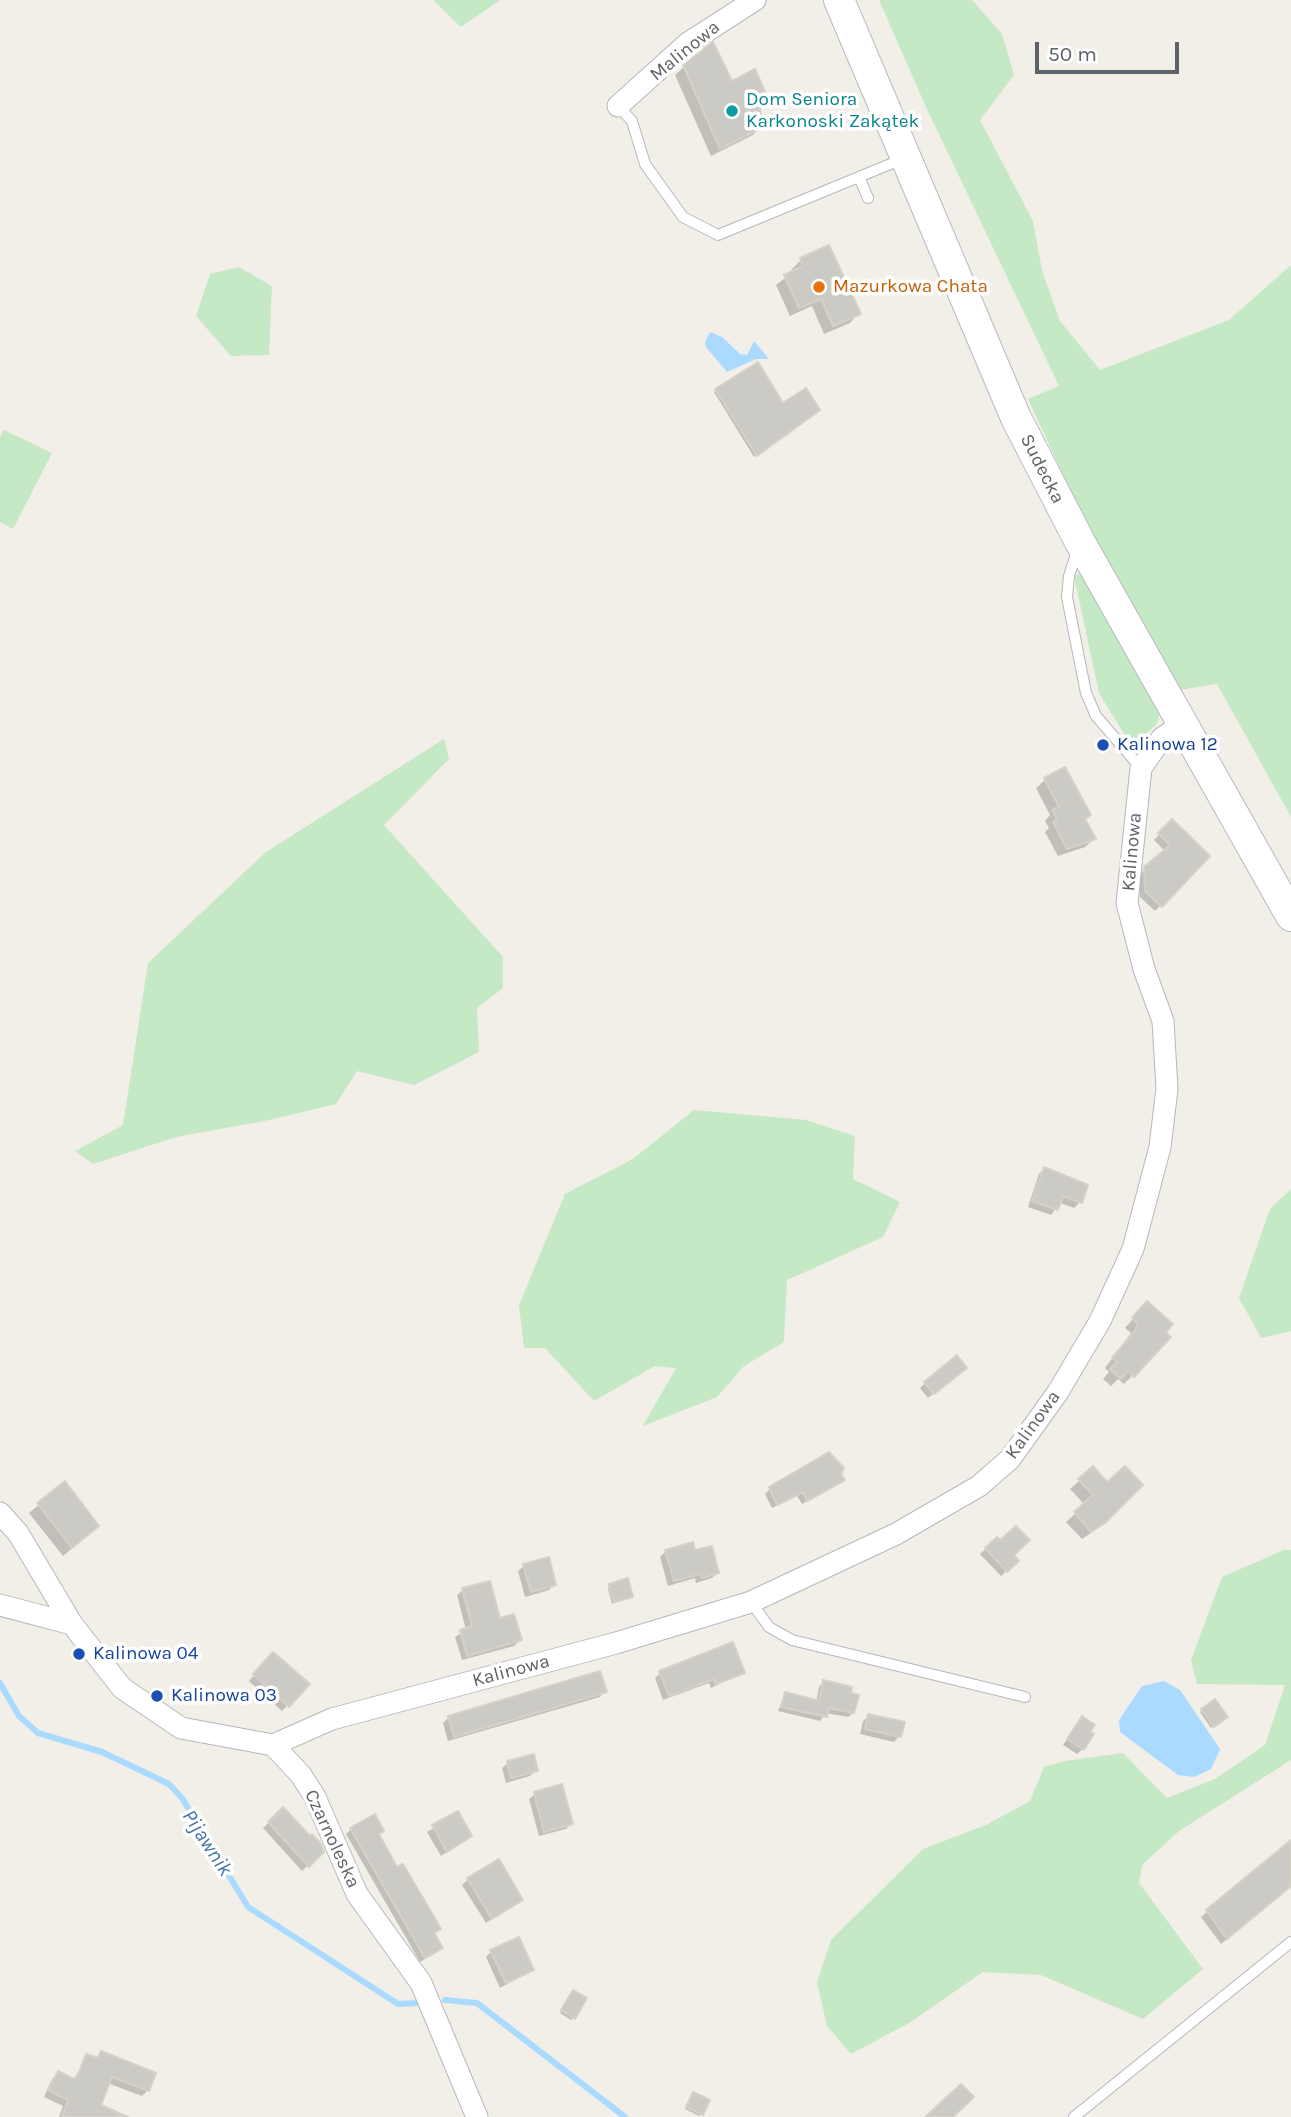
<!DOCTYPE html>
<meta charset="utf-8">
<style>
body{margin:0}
#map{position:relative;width:1291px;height:2117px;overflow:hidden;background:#f1efe8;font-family:Karla,sans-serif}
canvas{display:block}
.scale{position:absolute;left:1035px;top:42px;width:144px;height:32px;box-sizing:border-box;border:4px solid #5f6368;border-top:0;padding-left:9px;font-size:21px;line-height:24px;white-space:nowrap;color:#5f6368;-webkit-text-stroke:5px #fff;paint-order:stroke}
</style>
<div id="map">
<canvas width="1291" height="2117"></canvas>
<div class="scale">50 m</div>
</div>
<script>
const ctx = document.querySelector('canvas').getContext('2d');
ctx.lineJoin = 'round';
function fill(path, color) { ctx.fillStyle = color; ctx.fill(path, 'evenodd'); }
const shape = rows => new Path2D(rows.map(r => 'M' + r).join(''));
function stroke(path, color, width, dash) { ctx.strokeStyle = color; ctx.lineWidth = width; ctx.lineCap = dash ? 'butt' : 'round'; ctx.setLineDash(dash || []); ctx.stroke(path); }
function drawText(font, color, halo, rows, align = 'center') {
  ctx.font = font + ' Karla,sans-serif'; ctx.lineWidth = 7; ctx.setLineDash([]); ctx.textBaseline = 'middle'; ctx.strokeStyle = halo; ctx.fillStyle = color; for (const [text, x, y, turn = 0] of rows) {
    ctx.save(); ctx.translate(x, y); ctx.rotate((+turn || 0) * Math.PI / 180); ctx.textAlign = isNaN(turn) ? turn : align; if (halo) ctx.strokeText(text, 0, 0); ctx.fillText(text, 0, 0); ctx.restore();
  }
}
fill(shape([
 [433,0,500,0,461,27],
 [879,0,972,0,1002,34,1014,75,980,120,1033,221,1042,271,1060,321,1100,370,1229,320,1291,265,1291,817,1217,684,1179,690,1084,520,1028,399,1059,386,926,107],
 [239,267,272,286,269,355,231,356,196,316,210,274],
 [4,430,52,453,13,529,0,522,0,437],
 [1080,573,1085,573,1160,711,1157,724,1135,744,1129,742,1099,693,1074,576],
 [444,739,449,759,384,825,503,957,503,988,477,1008,479,1052,414,1085,357,1071,336,1104,269,1120,176,1137,93,1164,75,1151,123,1125,148,963,266,852],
 [694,1110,806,1120,855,1136,853,1179,900,1202,883,1237,787,1280,784,1342,744,1366,717,1397,643,1426,676,1368,655,1366,594,1401,545,1348,524,1348,519,1305,565,1194,633,1159],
 [1291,1189,1291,1331,1261,1338,1239,1298,1270,1209],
 [1284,1550,1291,1550,1291,1760,1179,1831,1142,1865,1139,1883,1203,1969,1143,2019,1041,1975,983,1972,909,2023,851,2054,827,2026,817,1982,831,1940,923,1849,986,1825,1030,1801,1044,1767,1065,1761,1123,1753,1167,1798,1215,1779,1265,1745,1285,1685,1197,1684,1191,1660,1222,1577]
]), '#c5e8c5');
fill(shape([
 [710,332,722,337,740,354,747,355,754,341,769,359,756,359,727,372,706,347,705,342],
 [1164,1681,1180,1690,1220,1749,1211,1769,1194,1777,1178,1775,1120,1732,1119,1720,1142,1686]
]), '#aadaff');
fill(shape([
 [684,67,763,91,757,98,761,126,753,135,711,156,675,75],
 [801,260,858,314,850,323,824,334,812,306,790,316,776,285,793,272,792,269],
 [716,390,783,405,815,412,754,457,714,392],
 [1045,780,1084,820,1094,839,1085,847,1058,856,1045,832,1049,828,1045,821,1050,815,1036,788],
 [1172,822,1208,856,1155,911,1140,897,1139,875,1165,851,1154,840],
 [1044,1169,1080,1202,1074,1208,1060,1203,1051,1215,1028,1207,1039,1174],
 [1138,1313,1169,1338,1124,1384,1118,1379,1111,1386,1103,1379,1109,1372,1105,1368,1131,1333,1125,1328],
 [959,1373,928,1398,920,1388,925,1383],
 [1093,1469,1107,1484,1140,1485,1094,1531,1082,1539,1066,1522,1085,1505,1070,1489],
 [839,1474,842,1479,838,1484,802,1504,797,1496,772,1508,765,1494,770,1489],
 [65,1483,88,1535,63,1556,29,1513],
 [997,1539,1017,1561,1001,1576,980,1554],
 [666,1551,694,1553,717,1573,712,1578,696,1583,695,1578,668,1586,660,1557],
 [524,1566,554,1584,549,1590,525,1597,518,1571],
 [610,1585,631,1597,612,1604,608,1588],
 [463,1590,499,1620,520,1640,514,1646,462,1660,455,1637,466,1630,457,1595],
 [274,1654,307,1685,282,1711,249,1681],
 [743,1672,711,1688,709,1683,663,1700,655,1678,660,1673],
 [823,1682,853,1713,848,1717,826,1713,820,1721,778,1711,785,1694,816,1702,819,1687],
 [605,1691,600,1697,448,1741,443,1723,449,1717],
 [1202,1710,1223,1719,1211,1728,1200,1712],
 [869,1716,899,1736,894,1742,860,1734,863,1721],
 [1082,1718,1088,1733,1083,1749,1077,1754,1063,1745],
 [508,1763,536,1770,530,1776,506,1783,502,1768],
 [535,1794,571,1823,566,1829,539,1836,529,1799],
 [283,1810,322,1852,302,1871,263,1828],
 [458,1814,470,1836,441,1856,427,1832],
 [351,1829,378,1835,397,1869,439,1929,433,1935,441,1947,436,1953,420,1962,346,1834],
 [1291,1843,1291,1887,1221,1944,1201,1917],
 [468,1879,521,1900,486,1923,462,1885],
 [491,1952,532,1970,500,1988,486,1957],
 [571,1994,573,2018,571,2020,560,2013],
 [101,2053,148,2090,142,2096,107,2083,98,2106,130,2117,59,2117,63,2106,44,2097,52,2079,58,2073,73,2081,87,2056,95,2059],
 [693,2094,702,2114,699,2116,685,2109]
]), '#0003');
stroke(shape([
 [0,1683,19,1716,38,1733,102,1752,169,1784,182,1798,248,1907,398,2004,419,2003],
 [445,2000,477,2003,625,2117]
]), '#aadaff', 6);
const building = shape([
 [713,42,732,81,755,69,765,92,758,96,763,127,720,149,683,65,713,42],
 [829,245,861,314,833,326,821,299,799,308,784,275,803,266,800,258,829,245],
 [758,362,783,403,806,388,820,410,757,456,715,389,758,362],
 [1065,767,1091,815,1085,819,1096,839,1067,849,1053,822,1057,819,1052,810,1059,807,1044,778,1065,767],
 [1172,819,1210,856,1162,907,1145,891,1144,867,1170,845,1158,833,1172,819],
 [1044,1167,1088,1185,1082,1203,1063,1196,1058,1210,1032,1201,1044,1167],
 [1147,1301,1173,1324,1166,1333,1171,1337,1134,1377,1128,1371,1121,1379,1110,1369,1117,1362,1112,1358,1135,1331,1138,1324,1132,1318,1147,1301],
 [957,1355,967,1368,934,1394,924,1382,957,1355],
 [829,1452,844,1468,841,1474,845,1480,807,1501,803,1492,777,1505,769,1487,829,1452],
 [1093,1466,1107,1482,1125,1466,1143,1485,1105,1523,1091,1532,1074,1512,1093,1495,1078,1479,1093,1466],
 [65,1481,99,1526,72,1548,37,1503,65,1481],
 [1016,1526,1030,1540,1014,1555,1019,1561,1007,1572,985,1548,997,1537,1000,1540,1016,1526],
 [693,1542,695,1550,712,1546,719,1573,702,1578,700,1574,674,1581,665,1550,693,1542],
 [549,1557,556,1585,531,1592,523,1564,549,1557],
 [628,1578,633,1597,614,1602,609,1584,628,1578],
 [490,1581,500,1618,514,1614,522,1640,467,1656,460,1630,472,1626,462,1588,490,1581],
 [733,1642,745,1673,716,1684,714,1679,669,1696,659,1671,733,1642],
 [273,1652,310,1684,289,1707,253,1674,273,1652],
 [600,1671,607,1692,454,1737,448,1716,600,1671],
 [823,1680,852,1687,851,1693,859,1695,854,1713,829,1708,827,1717,781,1707,785,1692,819,1701,823,1680],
 [1215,1699,1228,1717,1214,1727,1201,1709,1215,1699],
 [868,1714,905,1722,901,1737,865,1729,868,1714],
 [1082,1716,1095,1725,1090,1732,1094,1734,1084,1750,1067,1739,1082,1716],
 [534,1754,538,1771,511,1778,507,1761,534,1754],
 [562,1784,573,1824,544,1832,534,1792,562,1784],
 [283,1807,310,1836,312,1834,320,1843,324,1852,309,1867,268,1822,283,1807],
 [458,1811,472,1836,447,1852,432,1825,458,1811],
 [375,1814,384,1831,379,1834,397,1867,403,1864,441,1929,434,1933,443,1948,425,1958,350,1828,375,1814],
 [1291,1840,1291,1886,1227,1939,1206,1910,1291,1840],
 [499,1859,523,1900,492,1919,467,1878,499,1859],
 [519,1937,534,1970,506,1983,490,1950,519,1937],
 [573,1990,587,1998,575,2019,561,2010,573,1990],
 [101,2051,156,2073,149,2091,112,2077,101,2105,128,2117,62,2117,68,2100,48,2090,58,2071,76,2080,86,2054,98,2058,101,2051],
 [961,2084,974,2097,953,2117,925,2117,961,2084],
 [693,2092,710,2100,703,2115,686,2107,693,2092]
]);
fill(building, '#cccac5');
stroke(building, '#d6d1c6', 2);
const lane = shape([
 [618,106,632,121,645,164,683,217,718,235,905,158],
 [860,179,868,198],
 [1078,548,1069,576,1067,597,1086,693,1096,716,1141,768],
 [751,1602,769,1627,792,1640,1025,1697],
 [1074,2117,1291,1942]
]);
const street = shape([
 [618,106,688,43,755,0],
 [0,1513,18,1533,72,1624,122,1688,181,1728,273,1745,301,1775,315,1797,357,1894,421,1983,477,2117],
 [0,1605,72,1624],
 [273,1745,332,1719,616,1643,751,1602,896,1534,979,1486,1010,1459,1058,1392,1100,1321,1133,1249,1160,1147,1167,1089,1163,1021,1144,969,1127,903,1141,768,1162,738,1182,725]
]);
const secondary = shape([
 [839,0,1016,418,1080,542,1291,916]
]);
stroke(lane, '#b5b8bc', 12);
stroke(street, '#b5b8bc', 23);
stroke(secondary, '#b6babf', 32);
stroke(lane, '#fff', 10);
stroke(street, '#fff', 21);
stroke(secondary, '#fff', 30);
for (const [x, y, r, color] of [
 [732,111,7,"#0f9aa8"],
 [819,287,7,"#e8710a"],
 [1103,745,7,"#1a4fb4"],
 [79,1654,7,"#1a4fb4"],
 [157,1696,7,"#1a4fb4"]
]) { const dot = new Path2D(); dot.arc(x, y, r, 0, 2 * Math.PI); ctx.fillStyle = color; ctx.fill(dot); stroke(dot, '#fff', 2.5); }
drawText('19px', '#5f6368', '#fff', [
 ["Malinowa",685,51,-39],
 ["Sudecka",1042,469,63],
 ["Kalinowa",1132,852,-85],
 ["Kalinowa",1033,1425,-54],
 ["Kalinowa",511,1671,-15],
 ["Czarnoleska",332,1839,65]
]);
drawText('19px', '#0d838f', '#fff', [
 ["Dom Seniora",746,100],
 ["Karkonoski Zakątek",746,122]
], 'left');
drawText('19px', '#c56008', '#fff', [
 ["Mazurkowa Chata",833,287]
], 'left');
drawText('19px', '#164399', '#fff', [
 ["Kalinowa 12",1117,745],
 ["Kalinowa 04",93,1654],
 ["Kalinowa 03",171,1696]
], 'left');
drawText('italic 21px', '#4174aa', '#fff', [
 ["Pijawnik",207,1843,57]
]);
</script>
